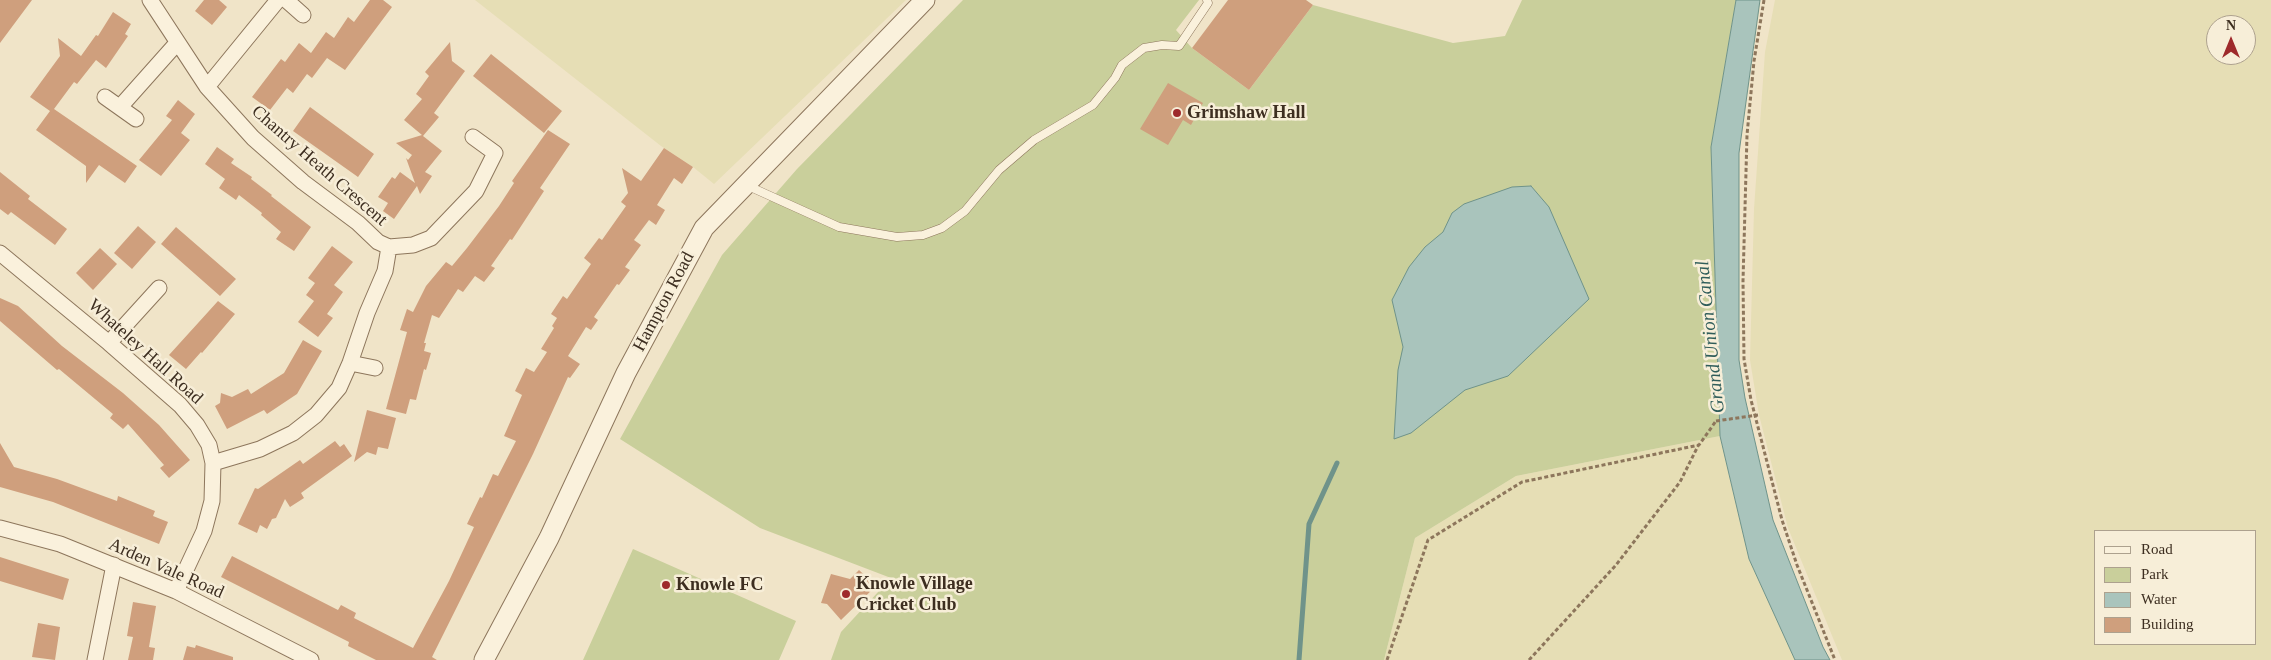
<!DOCTYPE html>
<style>
body{margin:0}
#map{position:relative;width:2271px;height:660px;overflow:hidden;background:#f0e4c8;font-family:Georgia,serif}
canvas{display:block}
.legend{position:absolute;left:2094px;top:530px;width:162px;height:115px;box-sizing:border-box;background:#f7eed8;border:1px solid #ada18e;margin:0;padding:6px 9px;list-style:none;font-size:15px;color:#3d2e20}
.legend li{display:flex;align-items:center;gap:10px;height:25px}
.legend b{width:25px;border:1px solid #ada18e}
.north{position:absolute;left:2206px;top:15px;width:50px;height:50px;box-sizing:border-box;background:#f7eed8;border:1px solid #ada18e;border-radius:50%;rotate:0deg;font-size:14px;font-weight:700;line-height:20px;text-align:center;color:#3d2e20}
.north::after{content:'';display:block;margin:auto;width:18px;height:22px;background:#9e2a2b;clip-path:polygon(50% 0,100% 100%,50% 72%,0 100%)}
</style>
<div id="map">
<canvas width="2271" height="660"></canvas>
<ul class="legend">
<li><b style="height:6px;background:#faf1dc"></b>Road</li>
<li><b style="height:14px;background:#c9cf9b"></b>Park</li>
<li><b style="height:14px;background:#a9c4bc"></b>Water</li>
<li><b style="height:14px;background:#cf9f7d"></b>Building</li>
</ul>
<div class="north">N</div>
</div>
<script>
const ctx = document.querySelector('canvas').getContext('2d');
ctx.lineJoin = 'round';
function fill(path, color) { ctx.fillStyle = color; ctx.fill(path, 'evenodd'); }
const shape = rows => new Path2D(rows.map(r => 'M' + r).join(''));
function stroke(path, color, width, dash) { ctx.strokeStyle = color; ctx.lineWidth = width; ctx.lineCap = dash ? 'butt' : 'round'; ctx.setLineDash(dash || []); ctx.stroke(path); }
function drawText(font, color, halo, rows, align = 'center') {
  ctx.font = font + ' Georgia,serif'; ctx.lineWidth = 5; ctx.setLineDash([]); ctx.textBaseline = 'middle'; ctx.strokeStyle = halo; ctx.fillStyle = color; for (const [text, x, y, turn = 0] of rows) {
    ctx.save(); ctx.translate(x, y); ctx.rotate((+turn || 0) * Math.PI / 180); ctx.textAlign = isNaN(turn) ? turn : align; if (halo) ctx.strokeText(text, 0, 0); ctx.fillText(text, 0, 0); ctx.restore();
  }
}
fill(shape([
 [475,0,906,0,714,184,693,167,661,146],
 [1775,0,2271,0,2271,660,1842,660,1788,528,1759,415,1750,360,1754,209,1765,52],
 [2216,25,2246,25,2246,55,2216,55],
 [2255,531,2255,644,2095,644,2095,531],
 [1720,436,1749,559,1795,660,1384,660,1415,538,1516,476]
]), '#e6deb5');
fill(shape([
 [963,0,1199,0,1176,30,1192,48,1249,90,1313,5,1453,43,1505,36,1522,0,1736,0,1711,147,1720,436,1516,476,1415,538,1384,660,831,660,841,632,891,578,760,528,620,439,722,255,797,169],
 [633,549,796,621,779,660,583,660]
]), '#c9cf9b');
const water = shape([
 [1736,0,1760,0,1739,153,1739,360,1745,398,1773,520,1823,647,1830,660,1795,660,1749,559,1720,436,1711,147,1736,0],
 [1531,186,1549,207,1589,299,1508,376,1465,390,1411,433,1394,439,1398,370,1403,347,1392,300,1409,267,1425,247,1443,232,1452,213,1464,204,1512,187,1531,186]
]);
fill(water, '#a9c4bc');
stroke(water, '#6f938a', 1);
stroke(shape([
 [1299,660,1309,524,1337,463]
]), '#6f938a', 5);
fill(shape([
 [0,0,32,0,0,43],
 [204,0,219,0,227,7,212,25,195,11],
 [370,0,383,0,392,7,345,70,327,58,312,78,307,74,293,93,287,88,270,110,252,97,281,59,285,62,299,43,311,53,326,32,334,38,348,17,354,22],
 [1228,0,1306,0,1313,5,1249,90,1192,48],
 [113,12,131,24,125,34,128,36,106,68,96,60,77,84,74,82,54,109,137,166,125,183,99,165,86,183,86,166,36,130,50,111,30,97,60,56,58,38,81,56,96,35,98,36],
 [450,42,452,61,465,71,434,113,439,117,423,136,442,151,425,172,432,176,420,194,417,186,394,219,383,211,388,203,378,197,392,177,395,179,400,172,415,183,406,158,408,160,412,155,396,143,422,135,404,120,422,99,416,94,429,76,425,72],
 [491,54,562,111,544,133,473,76],
 [1168,83,1203,103,1191,125,1183,120,1168,145,1140,129],
 [178,100,195,114,181,133,190,140,161,176,139,160,172,120,166,116],
 [310,107,374,154,358,177,293,131],
 [548,130,570,144,540,188,544,191,512,240,510,239,491,266,495,268,484,282,475,276,463,292,458,289,439,318,432,315,424,343,426,343,424,351,431,353,426,370,424,369,416,400,410,399,406,414,386,409,407,332,400,330,407,309,413,312,426,286,446,262,452,266,467,248,499,206,514,183,512,181],
 [217,147,234,159,231,163,252,177,251,179,272,195,271,196,311,227,294,251,276,239,281,232,261,215,262,213,239,195,236,200,219,188,225,179,205,164],
 [664,148,693,167,682,184,674,178,657,205,665,210,656,225,649,220,634,240,641,245,625,267,630,270,619,285,617,284,594,317,598,320,591,330,586,327,568,356,580,364,570,378,568,377,533,454,432,657,437,660,376,660,348,646,349,642,221,577,232,556,338,610,341,605,356,613,354,618,413,648,449,581,474,527,467,524,480,497,482,498,493,474,498,476,516,441,504,436,522,395,515,391,526,368,534,372,547,352,541,349,554,328,552,326,557,318,551,314,563,296,567,299,591,264,584,258,599,238,602,240,626,206,621,202,628,193,622,168,641,181],
 [0,172,30,196,28,199,67,229,55,245,11,212,8,215,0,209],
 [138,226,156,242,132,269,114,253],
 [176,227,236,279,220,296,161,244],
 [332,246,353,262,334,285,343,292,327,314,333,318,318,337,298,322,314,301,306,295,315,283,308,278],
 [100,248,117,264,93,290,76,273],
 [0,298,18,306,62,346,123,393,159,425,190,460,169,478,160,468,164,465,128,424,123,429,110,418,113,414,59,369,57,370,0,321],
 [218,301,235,314,202,353,201,352,186,369,169,355],
 [303,340,322,351,297,394,267,414,264,410,227,429,215,406,220,403,221,393,232,397,248,389,251,394,284,373],
 [367,410,396,418,388,449,378,447,376,455,367,452,354,462],
 [335,441,340,447,344,444,352,456,301,493,304,498,290,507,285,499,276,518,272,519,267,529,260,525,257,533,238,524,255,488,258,489,300,460,303,464],
 [0,443,14,467,57,479,117,501,118,496,155,511,153,516,168,522,159,544,53,502,0,487],
 [0,557,69,579,63,600,0,581],
 [859,570,876,586,841,620,827,604,821,603,831,574,850,579],
 [133,602,156,606,149,647,155,648,153,660,128,660,133,637,127,636],
 [38,623,60,627,55,660,32,657],
 [196,645,233,657,233,660,183,660,187,646,195,648]
]), '#cf9f7d');
const service = shape([
 [746,185,839,227,897,237,923,235,942,228,965,211,999,170,1034,140,1093,105,1115,78,1122,65,1144,48,1162,45,1179,46,1208,3,1207,0]
]);
const minor = shape([
 [150,0,207,87,253,138,303,182,358,223,378,242,389,247,385,271,367,313,350,363,339,388,316,415,293,433,260,449,213,463],
 [286,0,303,15],
 [207,87,278,0],
 [105,97,136,119],
 [120,107,177,43],
 [389,247,413,245,431,238,476,191,495,153,473,137],
 [0,253,109,343,180,405,197,425,209,445,213,463,212,501,204,531,176,591],
 [109,343,159,288],
 [350,363,375,368],
 [0,528,60,544,176,591,311,660],
 [95,660,114,565]
]);
const tertiary = shape([
 [484,660,549,538,626,373,704,228,925,0]
]);
stroke(service, '#8d765c', 9);
stroke(minor, '#8d765c', 17);
stroke(tertiary, '#8d765c', 21);
stroke(shape([
 [1764,0,1754,61,1747,135,1743,281,1744,359,1751,400,1782,520,1797,565,1835,660],
 [1387,660,1428,540,1522,482,1699,445,1716,421],
 [1529,660,1616,565,1680,482,1698,446]
]), '#8d765c', 3, [4, 2.5]);
stroke(service, '#faf1dc', 8);
stroke(minor, '#faf1dc', 15);
stroke(tertiary, '#faf1dc', 19);
stroke(shape([
 [1716,421,1758,415]
]), '#8d765c', 3, [4, 2.5]);
for (const [x, y, r, color] of [
 [1177,113,5,"#9e2a2b"],
 [666,585,5,"#9e2a2b"],
 [846,594,5,"#9e2a2b"]
]) { const dot = new Path2D(); dot.arc(x, y, r, 0, 2 * Math.PI); ctx.fillStyle = color; ctx.fill(dot); stroke(dot, '#f7eed8', 2); }
drawText('bold 18px', '#3d2e20', '#f7eed8', [
 ["Grimshaw Hall",1187,113],
 ["Knowle Village",856,584],
 ["Cricket Club",856,605],
 ["Knowle FC",676,585]
], 'left');
drawText('18px', '#3d2e20', '#f7eed8', [
 ["Chantry Heath Crescent",319,166,41],
 ["Hampton Road",664,302,-62],
 ["Whateley Hall Road",145,352,42],
 ["Arden Vale Road",166,569,24]
]);
drawText('italic 19px', '#2f5d5a', '#f7eed8', [
 ["Grand Union Canal",1711,337,-96]
]);
</script>
